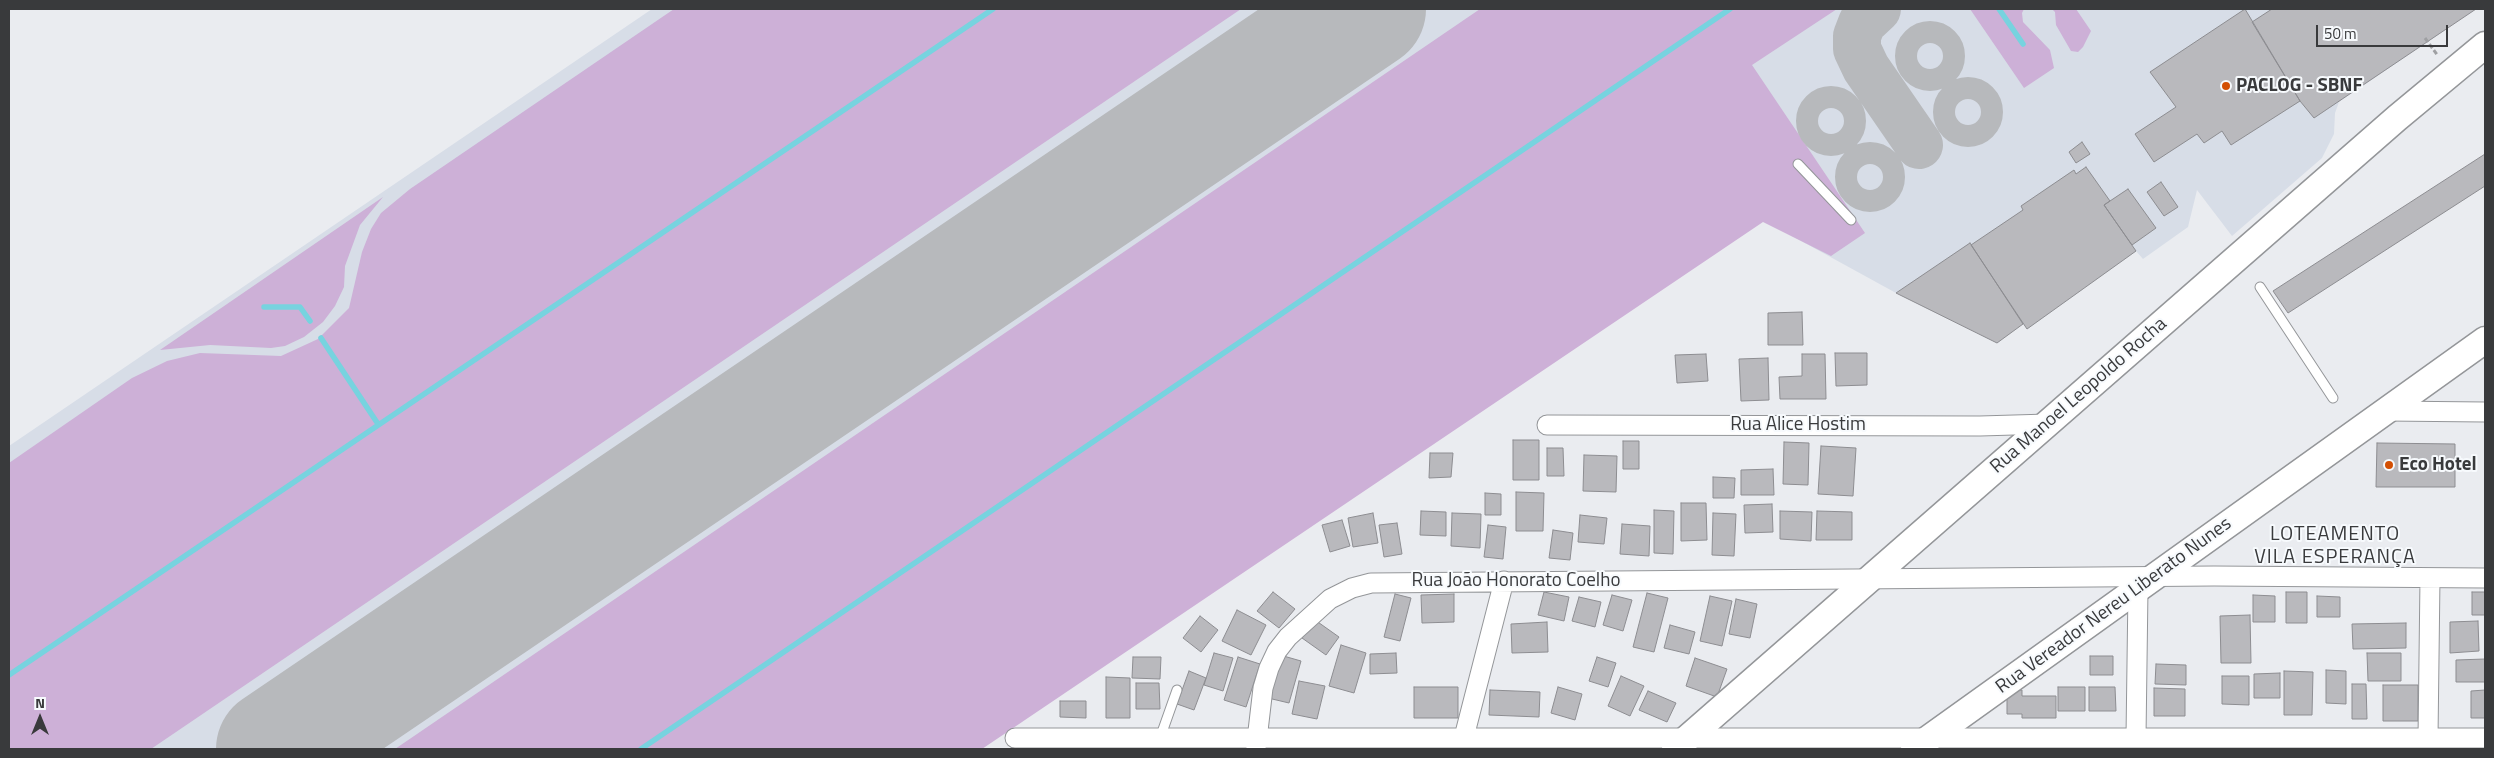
<!DOCTYPE html>
<meta charset="utf-8">
<style>
body{margin:0}
#map{position:relative;width:2494px;height:758px;overflow:hidden;background:#eaecf0;font-family:"Titillium Web",sans-serif}
canvas{display:block}
.frame{position:absolute;inset:0;border:10px solid #393a3c;pointer-events:none}
.north{position:absolute;left:15px;top:693px;width:50px;height:50px;-webkit-text-stroke:4px #f7fafd;paint-order:stroke;rotate:0deg;font-size:14px;font-weight:700;line-height:20px;text-align:center;color:#393a3c}
.north::after{content:'';display:block;margin:auto;width:18px;height:22px;background:#393a3c;clip-path:polygon(50% 0,100% 100%,50% 72%,0 100%)}
.scale{position:absolute;left:2316px;top:25px;width:132px;height:22px;box-sizing:border-box;border:2px solid #393a3c;border-top:0;padding-left:6px;font-size:15px;line-height:18px;white-space:nowrap;color:#393a3c;-webkit-text-stroke:4px #f7fafd;paint-order:stroke}
</style>
<div id="map">
<canvas width="2494" height="758"></canvas>
<div class="frame"></div>
<div class="north">N</div>
<div class="scale">50 m</div>
</div>
<script>
const ctx = document.querySelector('canvas').getContext('2d');
ctx.lineJoin = 'round';
function fill(path, color) { ctx.fillStyle = color; ctx.fill(path, 'evenodd'); }
const shape = rows => new Path2D(rows.map(r => 'M' + r).join(''));
function stroke(path, color, width, dash) { ctx.strokeStyle = color; ctx.lineWidth = width; ctx.lineCap = dash ? 'butt' : 'round'; ctx.setLineDash(dash || []); ctx.stroke(path); }
function drawText(font, color, halo, rows, align = 'center') {
  ctx.font = font + ' "Titillium Web",sans-serif'; ctx.lineWidth = 4; ctx.setLineDash([]); ctx.textBaseline = 'middle'; ctx.strokeStyle = halo; ctx.fillStyle = color; for (const [text, x, y, turn = 0] of rows) {
    ctx.save(); ctx.translate(x, y); ctx.rotate((+turn || 0) * Math.PI / 180); ctx.textAlign = isNaN(turn) ? turn : align; if (halo) ctx.strokeText(text, 0, 0); ctx.fillText(text, 0, 0); ctx.restore();
  }
}
fill(shape([
 [652,9,2476,9,2339,102,2335,113,2334,134,2322,158,2232,236,2197,190,2188,227,2143,259,2136,251,2027,329,2023,324,1997,343,1896,293,1763,220,979,749,9,749,9,446]
]), '#d7dde7');
fill(shape([
 [674,9,1241,9,151,749,9,749,9,463,132,378,167,361,200,353,281,356,318,339,349,308,362,252,371,229,381,213,410,189],
 [1480,9,1837,9,1752,65,1865,233,1831,256,1763,222,982,749,395,749],
 [1970,9,2024,9,2022,13,2023,22,2050,50,2054,68,2024,88],
 [2052,9,2076,9,2091,31,2083,47,2078,52,2071,51,2056,25,2055,12],
 [383,197,360,225,345,266,344,287,335,306,323,322,304,337,285,346,271,348,210,345,160,350]
]), '#cdb0d7');
stroke(shape([
 [1999,9,2023,44],
 [264,307,300,307,310,321],
 [321,338,378,424],
 [9,675,993,9],
 [641,749,1730,9]
]), '#77d3df', 5.5);
stroke(shape([
 [1877,9,1862,23,1857,36,1857,49,1866,68,1919,145],
 '1919 56a11 11 0 1 1 22 0a11 11 0 1 1-22 0Z',
 '1957 112a11 11 0 1 1 22 0a11 11 0 1 1-22 0Z',
 '1820 121a11 11 0 1 1 22 0a11 11 0 1 1-22 0Z',
 '1859 177a11 11 0 1 1 22 0a11 11 0 1 1-22 0Z'
]), '#b7b9bc', 48);
stroke(shape([
 [276,749,1366,9]
]), '#b7b9bc', 120);
const building = shape([
 [2245,9,2300,101,2231,145,2222,131,2204,143,2197,134,2154,162,2135,134,2176,107,2150,72,2245,9],
 [2272,9,2476,9,2314,118,2300,101,2252,22,2272,9],
 [2082,142,2090,154,2076,163,2069,152,2082,142],
 [2485,154,2485,186,2288,313,2273,291,2485,154],
 [2086,167,2110,201,2104,205,2136,251,2027,329,1971,245,2023,210,2021,206,2074,170,2076,174,2086,167],
 [2161,182,2178,207,2164,216,2147,192,2161,182],
 [2128,189,2156,228,2132,245,2104,205,2128,189],
 [1970,243,2023,324,1997,343,1896,293,1970,243],
 [1802,312,1803,345,1768,345,1768,313,1802,312],
 [1835,353,1867,353,1867,385,1836,386,1835,353],
 [1706,354,1708,381,1677,383,1675,355,1706,354],
 [1802,354,1825,354,1826,399,1780,399,1779,377,1802,376,1802,354],
 [1768,358,1769,400,1741,401,1739,359,1768,358],
 [1513,440,1539,440,1539,480,1513,480,1513,440],
 [1623,441,1639,441,1639,469,1623,469,1623,441],
 [1784,442,1809,443,1808,485,1783,484,1784,442],
 [2377,443,2455,444,2455,487,2376,487,2377,443],
 [1821,446,1856,448,1853,496,1818,494,1821,446],
 [1547,448,1563,448,1564,476,1547,476,1547,448],
 [1430,453,1453,453,1451,477,1429,478,1430,453],
 [1584,455,1617,456,1616,492,1583,491,1584,455],
 [1773,469,1774,495,1741,495,1741,470,1773,469],
 [1713,477,1735,478,1734,498,1713,498,1713,477],
 [1516,492,1544,493,1543,531,1516,531,1516,492],
 [1485,493,1501,494,1501,515,1485,515,1485,493],
 [1681,503,1706,503,1707,540,1681,541,1681,503],
 [1772,504,1773,532,1745,533,1744,505,1772,504],
 [1654,510,1674,511,1673,554,1654,553,1654,510],
 [1421,511,1446,512,1446,536,1420,535,1421,511],
 [1780,511,1812,512,1811,541,1780,539,1780,511],
 [1817,511,1852,512,1852,540,1816,540,1817,511],
 [1373,513,1378,543,1353,547,1348,518,1373,513],
 [1452,513,1481,514,1480,548,1451,546,1452,513],
 [1713,513,1736,514,1734,556,1712,555,1713,513],
 [1580,515,1607,518,1604,544,1578,542,1580,515],
 [1342,520,1350,546,1330,552,1322,525,1342,520],
 [1397,523,1402,554,1384,557,1379,525,1397,523],
 [1622,524,1650,526,1649,556,1620,554,1622,524],
 [1488,525,1506,527,1503,559,1484,557,1488,525],
 [1553,530,1573,533,1570,560,1549,558,1553,530],
 [1273,592,1295,609,1279,628,1257,611,1273,592],
 [1544,592,1569,597,1564,621,1538,615,1544,592],
 [2286,592,2307,592,2307,623,2286,623,2286,592],
 [2472,592,2485,592,2485,615,2472,615,2472,592],
 [1647,593,1668,598,1654,652,1633,647,1647,593],
 [1395,594,1411,598,1400,641,1384,637,1395,594],
 [1454,594,1454,622,1422,623,1421,595,1454,594],
 [1612,595,1632,600,1623,631,1603,625,1612,595],
 [2253,595,2275,596,2275,622,2253,622,2253,595],
 [1710,596,1732,601,1722,646,1700,641,1710,596],
 [2317,596,2340,597,2340,617,2317,617,2317,596],
 [1579,597,1601,602,1595,627,1572,621,1579,597],
 [1736,599,1757,604,1750,638,1729,634,1736,599],
 [1237,610,1266,625,1251,655,1222,641,1237,610],
 [2250,615,2251,663,2221,663,2220,616,2250,615],
 [1200,616,1218,630,1201,652,1183,638,1200,616],
 [1315,620,1339,637,1326,655,1302,638,1315,620],
 [2478,621,2479,651,2450,653,2450,622,2478,621],
 [1547,622,1548,652,1512,653,1511,624,1547,622],
 [2406,623,2406,648,2353,649,2352,624,2406,623],
 [1670,625,1695,632,1689,654,1664,648,1670,625],
 [1341,645,1366,653,1354,693,1329,686,1341,645],
 [1214,653,1233,658,1223,691,1204,685,1214,653],
 [1396,653,1397,673,1370,674,1370,654,1396,653],
 [2367,653,2401,653,2401,681,2368,681,2367,653],
 [1280,655,1301,661,1289,703,1268,698,1280,655],
 [2090,656,2113,656,2113,675,2090,675,2090,656],
 [1133,657,1161,657,1160,679,1132,678,1133,657],
 [1238,657,1260,664,1246,707,1224,700,1238,657],
 [1597,657,1616,663,1608,687,1589,681,1597,657],
 [1695,658,1727,669,1717,697,1686,686,1695,658],
 [2485,659,2485,682,2456,682,2456,660,2485,659],
 [2156,664,2186,665,2186,685,2155,684,2156,664],
 [2326,670,2346,671,2346,704,2326,703,2326,670],
 [1189,671,1206,678,1194,710,1177,704,1189,671],
 [2284,671,2313,672,2312,715,2284,715,2284,671],
 [2280,673,2280,698,2254,698,2254,674,2280,673],
 [1621,676,1644,686,1630,716,1608,706,1621,676],
 [2222,676,2249,676,2249,705,2222,704,2222,676],
 [1106,677,1130,678,1130,718,1106,718,1106,677],
 [1299,681,1325,686,1317,719,1292,714,1299,681],
 [1136,683,1159,683,1160,709,1136,709,1136,683],
 [2352,684,2366,684,2367,719,2352,719,2352,684],
 [2383,685,2418,685,2418,721,2383,721,2383,685],
 [1414,687,1458,687,1458,718,1414,718,1414,687],
 [1558,687,1582,694,1575,720,1551,713,1558,687],
 [2058,687,2085,687,2085,711,2058,711,2058,687],
 [2089,687,2115,687,2116,711,2089,711,2089,687],
 [2154,688,2185,689,2185,716,2154,716,2154,688],
 [1490,690,1540,692,1539,717,1489,715,1490,690],
 [2007,690,2022,690,2022,696,2056,696,2056,718,2022,718,2022,714,2007,714,2007,690],
 [2485,690,2485,718,2471,718,2471,691,2485,690],
 [1648,691,1676,703,1667,722,1639,710,1648,691],
 [1060,701,1086,701,1086,718,1060,717,1060,701]
]);
fill(building, '#b9b9bd');
stroke(building, '#8d8d91', 1);
const service = shape([
 [1798,164,1851,220],
 [2260,287,2333,398],
 [1160,738,1177,690]
]);
const minor = shape([
 [2386,411,2485,412],
 [1547,425,1980,426,2048,424],
 [1464,737,1504,581],
 [2136,737,2138,589],
 [1015,738,2485,738],
 [2428,738,2430,578],
 [1256,748,1263,688,1269,668,1277,651,1288,637,1330,599,1352,588,1371,583,2214,576,2485,578]
]);
const secondary = shape([
 [1675,749,2397,118,2485,45],
 [1914,749,2485,340]
]);
stroke(service, '#949699', 11);
stroke(minor, '#949699', 21);
stroke(secondary, '#949699', 29);
stroke(shape([
 [2425,38,2438,56]
]), '#9fa0a3', 3, [5, 2.5]);
stroke(service, '#fff', 9);
stroke(minor, '#fff', 19);
stroke(secondary, '#fff', 26);
for (const [x, y, r, color] of [
 [2226,86,5,"#d34f03"],
 [2389,465,5,"#d34f03"]
]) { const dot = new Path2D(); dot.arc(x, y, r, 0, 2 * Math.PI); ctx.fillStyle = color; ctx.fill(dot); stroke(dot, '#f7fafd', 2); }
drawText('bold 19px', '#393a3c', '#f7fafd', [
 ["PACLOG - SBNF",2236,86],
 ["Eco Hotel",2399,465]
], 'left');
drawText('19px', '#393a3c', '#f7fafd', [
 ["Rua Manoel Leopoldo Rocha",2079,396,-41],
 ["Rua Alice Hostim",1798,425],
 ["Rua João Honorato Coelho",1516,581],
 ["Rua Vereador Nereu Liberato Nunes",2114,606,-36]
]);
ctx.letterSpacing = '1px';
drawText('20px', '#393a3c', '#f7fafd', [
 ["LOTEAMENTO",2335,535],
 ["VILA ESPERANÇA",2335,558]
]);
ctx.letterSpacing = '0px';
</script>
